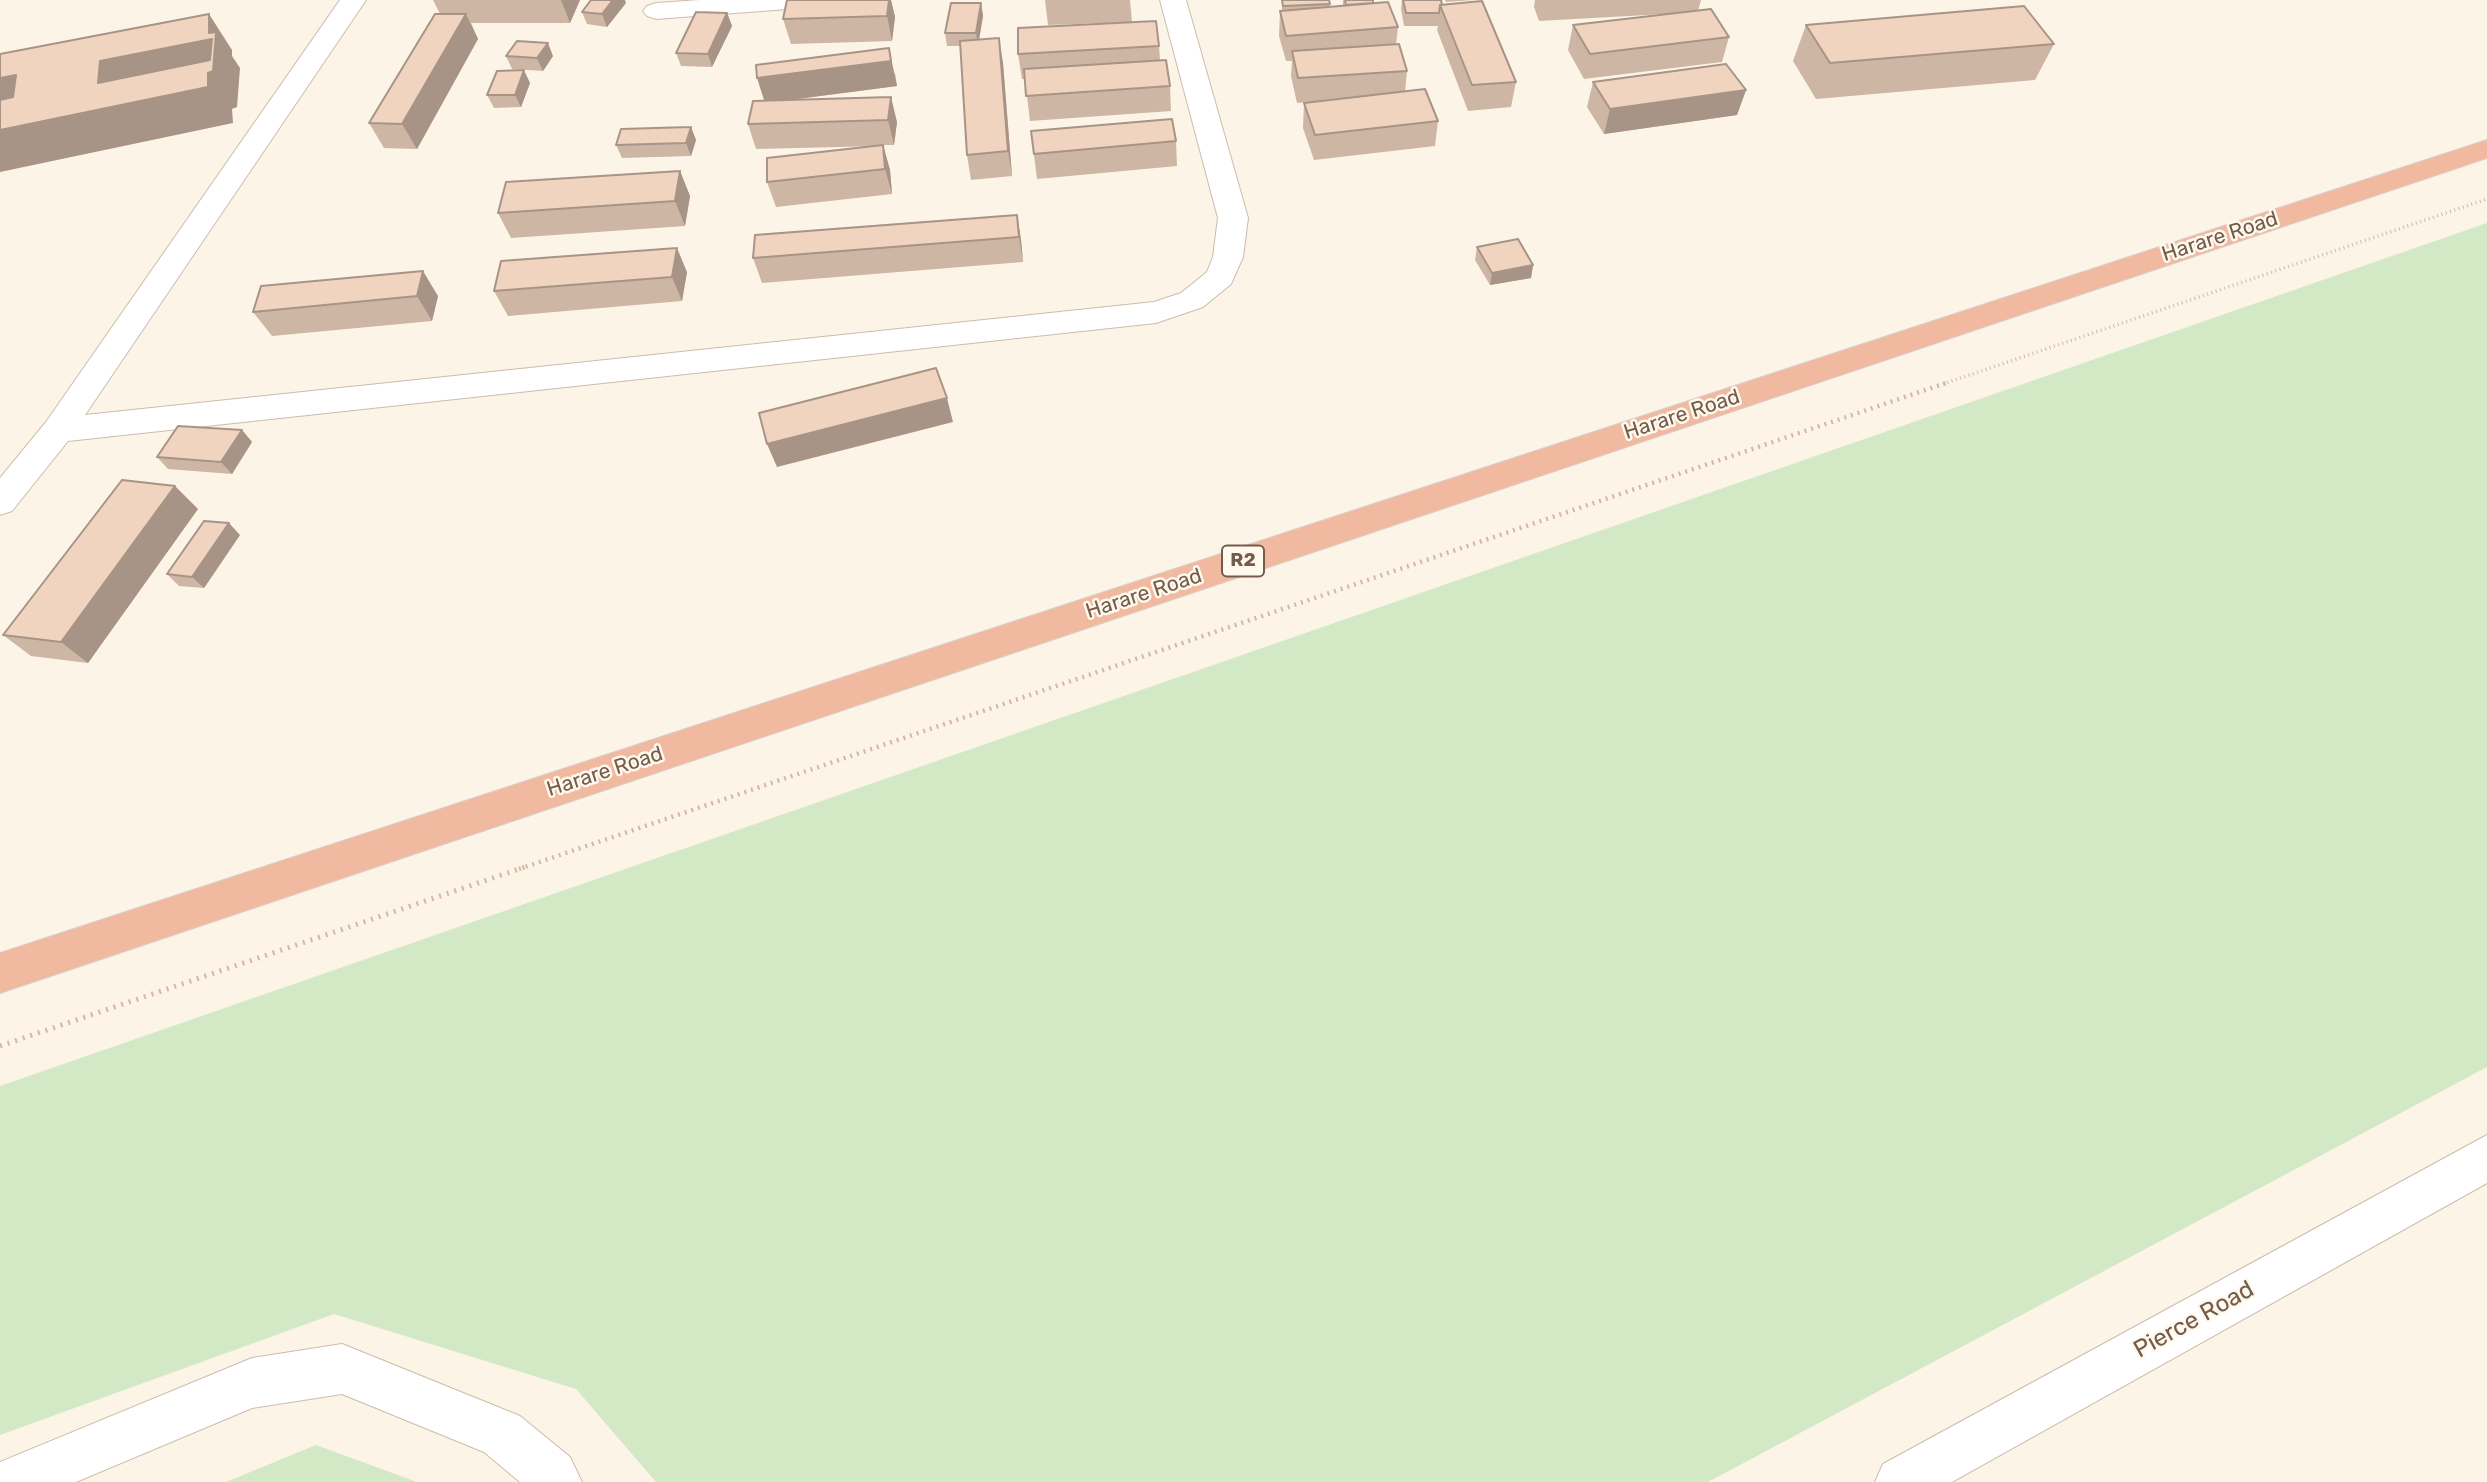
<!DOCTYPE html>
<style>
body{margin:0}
canvas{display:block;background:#fbf4e7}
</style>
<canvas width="2487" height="1482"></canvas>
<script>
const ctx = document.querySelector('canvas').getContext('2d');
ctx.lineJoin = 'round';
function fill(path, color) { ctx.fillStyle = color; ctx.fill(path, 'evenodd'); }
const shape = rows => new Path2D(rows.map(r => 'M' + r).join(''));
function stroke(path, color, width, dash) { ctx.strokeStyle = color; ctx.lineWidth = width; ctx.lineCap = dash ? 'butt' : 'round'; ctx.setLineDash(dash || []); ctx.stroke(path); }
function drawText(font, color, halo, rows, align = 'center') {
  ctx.font = font + ' Rubik,sans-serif'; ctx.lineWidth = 5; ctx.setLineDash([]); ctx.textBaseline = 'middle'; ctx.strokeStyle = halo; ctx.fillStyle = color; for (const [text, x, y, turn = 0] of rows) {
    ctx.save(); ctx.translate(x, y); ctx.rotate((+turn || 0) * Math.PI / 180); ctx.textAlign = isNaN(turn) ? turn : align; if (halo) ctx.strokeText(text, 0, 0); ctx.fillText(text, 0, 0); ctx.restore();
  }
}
fill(shape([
 [2487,223,2487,1067,1708,1482,656,1482,576,1389,334,1314,0,1435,0,1086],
 [316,1445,417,1482,226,1482]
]), '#d3e9c6');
const minor = shape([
 [340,0,366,0,85,415,1154,302,1181,293,1207,272,1213,257,1218,218,1160,0,1186,0,1248,218,1243,257,1231,284,1203,307,1156,323,68,441,12,511,0,515,0,478,46,422,340,0],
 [700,0,814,0,810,5,801,8,656,19,647,16,643,11,647,6,656,3,700,0],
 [2487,1135,2487,1183,1952,1482,1875,1482,1883,1464,2487,1135],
 [342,1344,520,1416,570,1457,582,1482,520,1482,484,1452,342,1394,252,1408,76,1482,0,1482,0,1462,252,1358,342,1344]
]);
const highway = shape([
 [2487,140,2487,158,0,993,0,953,2487,140]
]);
stroke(minor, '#cdbcad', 2);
stroke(highway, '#d8d1cd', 2);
stroke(shape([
 [1943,384,2487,199]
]), '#d5b8a3', 3.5, [1, 3.5]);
stroke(shape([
 [519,869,1949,382]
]), '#d5b8a3', 4.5, [2, 5]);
stroke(shape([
 [0,1046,525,867]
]), '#d5b8a3', 5, [2, 6]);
fill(minor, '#fff');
fill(highway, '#f2b9a1');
fill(shape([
 [433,0,580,0,570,23,471,23,478,39,417,149,384,148,369,123,440,14],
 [891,0,895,17,892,41,791,44,783,19],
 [1045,0,1130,0,1132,22,1048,25],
 [1282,0,1329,0,1330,7,1343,6,1343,0,1373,0,1373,3,1398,27,1396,45,1407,71,1405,92,1438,121,1435,146,1314,160,1303,128,1304,103,1310,102,1297,103,1291,76,1292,61,1286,61,1279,36,1280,11,1282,11],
 [1402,0,1441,0,1442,5,1516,82,1511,107,1468,111,1437,30,1438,26,1404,26,1401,9],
 [1445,0,1473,0,1446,2],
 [1535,0,1701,0,1698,11,1729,37,1722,62,1584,79,1568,50,1573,25,1665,14,1539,21,1534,7],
 [626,3,607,27,587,24,582,12],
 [981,3,983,16,979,39,1003,63,1012,176,971,180,967,155,960,46,947,46,945,33],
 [727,13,732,26,712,67,681,66,676,53],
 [1806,25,2054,44,2035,80,1816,99,1793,61],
 [1159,46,1160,60,1170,86,1171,111,1030,121,1025,79,1022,79,1018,54],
 [506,56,553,56,543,71,512,69],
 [895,73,897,86,791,100,897,122,894,145,883,145,890,170,892,194,776,207,767,182,879,146,756,149,748,124,764,100],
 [1593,82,1746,90,1737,115,1604,134,1587,107],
 [530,83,521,107,494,108,487,95],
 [691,127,696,140,691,156,622,158,616,145],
 [1031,131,1176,141,1177,166,1037,179],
 [680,171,690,196,685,226,511,238,498,213],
 [1017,215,1021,240,1023,262,762,283,753,258],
 [1477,247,1533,265,1531,278,1490,285,1475,260],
 [687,272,682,301,508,316,494,291],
 [261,286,438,296,432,321,272,336,253,312],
 [242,430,252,442,232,474,168,469,157,457],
 [198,509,88,663,31,656,3,635],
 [240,535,204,588,179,586,167,574]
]), '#ceb6a5');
fill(shape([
 [561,0,580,0,570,23],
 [613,0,625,0,626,3,607,27,602,14],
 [889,0,891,0,895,17,892,41,887,16],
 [981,3,983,16,978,46,976,33],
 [727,13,732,26,712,67,708,54],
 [209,14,232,50,232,56,240,68,237,107,232,109,233,123,0,172,0,78,16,75,98,83,100,61],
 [466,14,478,39,417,149,402,124],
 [999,38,1003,63,1012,176,1008,151],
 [548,43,553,56,543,71,537,58],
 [889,48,897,86,765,103,757,78],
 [524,70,530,83,521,107,515,95],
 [1746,90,1737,115,1604,134,1610,109],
 [891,97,897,122,894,145,888,120],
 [691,127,696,140,691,156,686,143],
 [883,145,890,170,892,194,885,169],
 [680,171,690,196,685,226,675,201],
 [1017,215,1021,240,1023,262,1019,237],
 [677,248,687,272,682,301,672,277],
 [1533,265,1531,278,1490,285,1492,273],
 [423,271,438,296,432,321,417,296],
 [947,398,953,422,777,467,767,444],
 [242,430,252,442,232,474,221,462],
 [175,486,198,509,88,663,61,642],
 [229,523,240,535,204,588,192,577]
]), '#a89486');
const building = shape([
 [591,0,613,0,602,14,582,12,591,0],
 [787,0,889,0,887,16,783,19,787,0],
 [1282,0,1329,0,1330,4,1283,6,1282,0],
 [1345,0,1373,0,1373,3,1346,5,1345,0],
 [1403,0,1441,0,1442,5,1440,5,1439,13,1406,13,1403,0],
 [1482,1,1516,82,1472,85,1440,5,1482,1],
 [1388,2,1398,27,1286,36,1280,11,1388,2],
 [951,3,981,3,976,33,945,33,951,3],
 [2024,6,2054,44,1830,63,1806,25,2024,6],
 [1711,9,1729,37,1590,54,1573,25,1711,9],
 [696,12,727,13,708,54,676,53,696,12],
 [209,14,209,33,216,32,213,71,208,73,208,87,0,130,0,100,13,97,16,75,0,78,0,54,209,14],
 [212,39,210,60,98,83,100,61,212,39],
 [435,14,466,14,402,124,369,123,435,14],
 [1156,21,1159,46,1018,54,1018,28,1156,21],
 [999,38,1008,151,967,155,960,41,999,38],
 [517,41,548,43,537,58,506,56,517,41],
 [1399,44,1407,71,1298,78,1292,51,1399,44],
 [889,48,891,61,757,78,756,65,889,48],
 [1166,60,1170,86,1026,96,1024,69,1166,60],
 [1726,64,1746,90,1610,109,1593,82,1726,64],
 [524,70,515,95,487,95,497,71,524,70],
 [1425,89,1438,121,1315,135,1304,103,1425,89],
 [891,97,888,120,748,124,753,101,891,97],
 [1172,119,1176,141,1034,154,1031,131,1172,119],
 [691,127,686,143,616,145,621,129,691,127],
 [883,145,885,169,767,182,767,158,883,145],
 [680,171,675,201,498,213,506,182,680,171],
 [1017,215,1019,237,753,258,755,235,1017,215],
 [1518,239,1533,265,1492,273,1477,247,1518,239],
 [677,248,672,277,494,291,501,261,677,248],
 [423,271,417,296,253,312,261,286,423,271],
 [936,368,947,398,767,444,759,413,936,368],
 [178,426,242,430,221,462,157,457,178,426],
 [122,480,175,486,61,642,3,635,122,480],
 [204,521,229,523,192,577,167,574,204,521]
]);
fill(building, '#f0d4c0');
stroke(building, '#a89486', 2);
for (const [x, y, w] of [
 [1243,561,42]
]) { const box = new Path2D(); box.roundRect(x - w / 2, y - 15.5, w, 31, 5); ctx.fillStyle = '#fef8ed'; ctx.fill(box); stroke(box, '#745c4c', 2); }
drawText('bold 19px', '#745c4c', null, [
 ["R2",1243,561]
]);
drawText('21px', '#745c4c', '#fef8ed', [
 ["Harare Road",2220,237,-18],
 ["Harare Road",1682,415,-18],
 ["Harare Road",1144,594,-18],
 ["Harare Road",605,772,-18]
]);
drawText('24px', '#745c4c', '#fef8ed', [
 ["Pierce Road",2194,1320,-29]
]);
</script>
